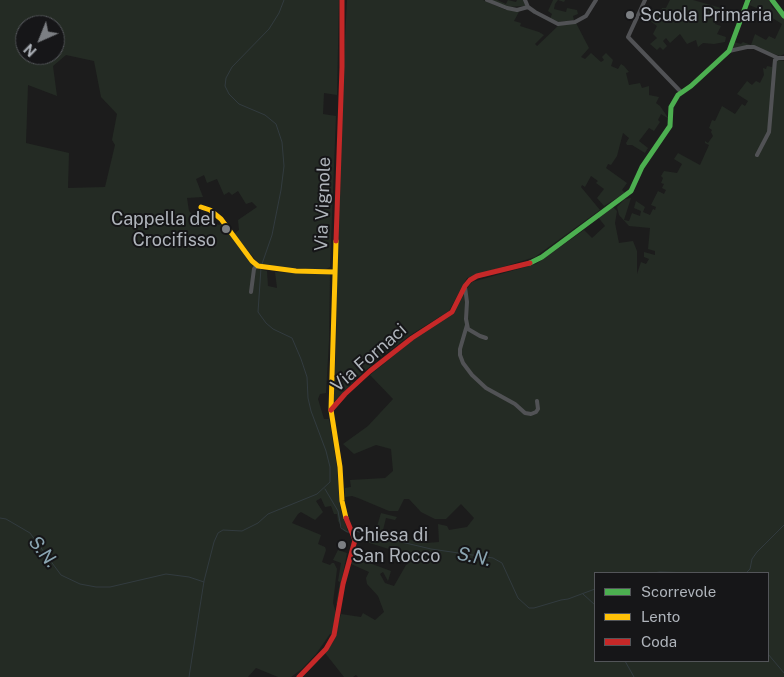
<!DOCTYPE html>
<style>
body{margin:0}
#map{position:relative;width:784px;height:677px;overflow:hidden;background:#1c1c1c;font-family:"Public Sans",sans-serif}
canvas{display:block}
.legend{position:absolute;left:594px;top:572px;width:175px;height:90px;box-sizing:border-box;background:#161618;border:1px solid #535559;margin:0;padding:6px 9px;list-style:none;font-size:15px;color:#afb4bb}
.legend li{display:flex;align-items:center;gap:10px;height:25px}
.legend b{width:25px;border:1px solid #535559}
.north{position:absolute;left:15px;top:15px;width:50px;height:50px;box-sizing:border-box;background:#161618;border:1px solid #535559;border-radius:50%;rotate:224deg;font-size:14px;font-weight:700;line-height:20px;text-align:center;color:#afb4bb}
.north::after{content:'';display:block;margin:auto;width:18px;height:22px;background:#7c7f83;clip-path:polygon(50% 0,100% 100%,50% 72%,0 100%)}
</style>
<div id="map">
<canvas width="784" height="677"></canvas>
<ul class="legend">
<li><b style="height:6px;background:#4caf50"></b>Scorrevole</li>
<li><b style="height:6px;background:#ffc107"></b>Lento</li>
<li><b style="height:6px;background:#c62828"></b>Coda</li>
</ul>
<div class="north">N</div>
</div>
<script>
const ctx = document.querySelector('canvas').getContext('2d');
ctx.lineJoin = 'round';
function fill(path, color) { ctx.fillStyle = color; ctx.fill(path, 'evenodd'); }
const shape = rows => new Path2D(rows.map(r => 'M' + r).join(''));
function stroke(path, color, width, dash) { ctx.strokeStyle = color; ctx.lineWidth = width; ctx.lineCap = dash ? 'butt' : 'round'; ctx.setLineDash(dash || []); ctx.stroke(path); }
function drawText(font, color, halo, rows, align = 'center') {
  ctx.font = font + ' "Public Sans",sans-serif'; ctx.lineWidth = 4; ctx.setLineDash([]); ctx.textBaseline = 'middle'; ctx.strokeStyle = halo; ctx.fillStyle = color; for (const [text, x, y, turn = 0] of rows) {
    ctx.save(); ctx.translate(x, y); ctx.rotate((+turn || 0) * Math.PI / 180); ctx.textAlign = isNaN(turn) ? turn : align; if (halo) ctx.strokeText(text, 0, 0); ctx.fillText(text, 0, 0); ctx.restore();
  }
}
fill(shape([
 [0,0,339,0,337,95,324,93,323,114,336,116,330,267,326,269,312,269,273,267,259,264,234,234,239,230,238,220,257,207,252,202,246,204,238,191,232,195,229,192,224,195,217,179,207,183,204,175,196,179,203,197,187,198,189,211,194,216,202,219,201,221,205,222,206,219,219,225,223,223,233,239,253,264,259,269,267,271,268,286,277,288,275,272,330,274,329,341,326,393,320,394,318,399,324,419,329,419,337,467,340,508,348,532,344,531,338,521,337,514,334,514,331,506,325,507,321,498,316,501,323,512,315,520,301,512,298,514,292,523,321,535,318,544,325,547,326,550,322,562,330,565,332,563,334,563,337,569,333,603,336,613,332,635,330,634,316,654,302,669,291,677,278,677,256,668,248,677,0,677],
 [25,25,55,25,55,55,25,55],
 [66,55,94,61,101,97,117,114,112,140,115,145,105,187,68,188,69,153,26,143,28,85,57,96,53,66],
 [347,0,483,0,506,10,520,10,514,21,521,23,520,26,539,32,544,35,535,44,537,46,559,25,576,23,589,48,581,57,585,59,591,53,601,62,604,60,602,57,606,53,613,60,611,66,618,69,621,64,624,66,629,72,626,73,629,85,640,83,642,88,649,86,649,95,659,97,656,103,660,106,669,119,661,114,658,120,660,122,654,131,649,128,639,141,648,148,645,153,632,145,627,145,626,143,629,138,623,133,617,156,611,165,608,164,606,168,627,183,622,190,625,193,604,206,597,198,604,189,596,183,598,181,591,176,585,187,582,185,581,187,600,210,535,257,467,278,449,311,412,334,382,356,360,375,333,403,336,348,339,156],
 [491,0,497,0,506,4,508,0,516,2,517,0,523,0,526,6,507,7],
 [553,0,565,0,564,2,558,0,555,4,554,9,566,12,567,8,577,10,578,14,573,16,574,20,559,22,550,19,552,14,548,11],
 [670,0,693,0,721,8,715,24,721,26,717,34,726,37,725,42,714,44,703,43,698,47,696,40,687,44,680,34,670,43,666,38,663,41,667,46,663,50,660,47,657,50,650,44,657,38,653,34,657,26,646,18,650,8,660,13,662,8,666,8],
 [752,0,769,0,772,7,784,18,784,54,780,56,754,47,731,49,734,42,741,44,743,42,751,45,755,34,766,40,769,36,775,39,782,24,766,14,764,17,759,13,759,9,749,5],
 [773,59,784,61,784,677,358,677,356,675,353,677,344,677,325,653,334,640,341,614,361,617,363,613,375,620,384,612,378,596,367,584,366,578,369,572,351,564,356,550,374,558,372,564,391,571,388,581,383,572,380,574,385,583,394,586,406,565,408,564,408,555,363,541,366,531,375,533,381,513,397,517,395,520,386,518,383,530,389,532,388,535,426,543,439,542,438,524,447,526,449,530,467,527,474,518,461,504,446,519,435,519,421,512,409,499,404,499,398,511,389,511,358,498,352,496,345,497,345,488,351,487,350,480,385,478,393,471,391,449,376,445,354,454,343,444,368,426,393,399,370,375,424,331,453,312,461,296,472,282,536,264,584,230,592,238,605,226,598,217,612,206,617,211,615,223,619,243,633,241,637,251,637,274,641,262,646,264,649,259,644,257,644,252,655,255,655,251,648,249,650,228,629,226,619,215,617,207,625,199,631,198,624,220,629,221,632,213,640,216,641,211,634,208,636,201,645,207,643,212,650,215,653,209,655,210,656,207,651,205,658,191,664,194,666,190,662,188,664,184,661,183,663,178,661,176,664,171,677,173,682,164,674,159,678,153,700,165,709,145,705,143,705,141,708,143,713,136,711,132,712,130,709,128,712,120,715,121,722,106,735,114,742,104,745,106,748,101,737,94,747,81,752,85,756,81,760,83,764,75,763,68,766,69,767,66,772,67],
 [595,573,768,573,768,661,595,661],
 [338,550,347,553,337,604,336,604,340,582,338,581,341,563,333,560]
]), '#242b24');
stroke(shape([
 [262,264,272,235,281,190,284,166,282,142,276,124,265,115,239,104,229,94,225,86,226,78,232,67,269,29,279,13,284,0],
 [325,489,338,511,341,528,347,532,351,532],
 [0,518,6,519,30,533,61,575,80,584,96,587,110,587,166,574,189,577,204,582],
 [355,531,431,549,493,558,502,563,518,598,529,608,534,608,561,600,568,599,595,589],
 [653,573,660,572,694,573],
 [746,573,750,569,752,559,757,552,784,525],
 [583,594,595,605],
 [768,654,784,673],
 [625,661,634,677],
 [189,677,204,581,214,542,218,533,223,530,242,531,258,523,268,514,317,494,330,482,330,467,326,451,311,411,308,398,307,377,301,359,292,338,273,329,266,323,258,312,261,268]
]), '#323b3f', 1);
stroke(shape([
 [487,0,507,8,517,10,528,7],
 [525,0,528,7,535,12,558,24,575,22,586,16,596,0],
 [645,0,628,37,681,92],
 [729,51,747,47,754,47,778,58],
 [757,155,769,132,775,60,778,58,784,58],
 [465,287,467,302,466,319,468,329,480,336,486,338],
 [251,292,254,269,257,265],
 [467,325,460,349,460,355,463,363,472,375,486,388,515,404,525,413,531,414,536,412,538,409,537,401]
]), '#515255', 4);
stroke(shape([
 [772,0,784,16],
 [530,263,542,257,631,191,642,167,670,126,671,107,678,95,691,86,729,51,748,0]
]), '#4caf50', 5);
stroke(shape([
 [201,207,210,210,221,219,252,261,258,266,296,271,334,272],
 [336,241,331,410,340,467,342,501,346,518]
]), '#ffc107', 5);
stroke(shape([
 [336,241,342,67,342,0],
 [331,410,345,394,370,371,412,338,452,312,465,286,470,280,477,276,530,263],
 [299,677,326,649,334,635,343,584,355,540,346,518]
]), '#c62828', 5);
for (const [x, y, r, color] of [
 [630,15,5,"#7c7f83"],
 [226,229,5,"#7c7f83"],
 [342,545,5,"#7c7f83"]
]) { const dot = new Path2D(); dot.arc(x, y, r, 0, 2 * Math.PI); ctx.fillStyle = color; ctx.fill(dot); stroke(dot, '#161618', 2); }
drawText('18px', '#afb4bb', '#161618', [
 ["Scuola Primaria",640,15],
 ["Cappella del",216,219,"right"],
 ["Crocifisso",216,240,"right"],
 ["Chiesa di",352,535],
 ["San Rocco",352,556]
], 'left');
drawText('18px', '#afb4bb', '#161618', [
 ["Via Vignole",323,204,-88],
 ["Via Fornaci",369,358,-41]
]);
drawText('italic 19px', '#8aa5b2', '#161618', [
 ["S.N.",43,552,52],
 ["S.N.",474,557,12]
]);
</script>
